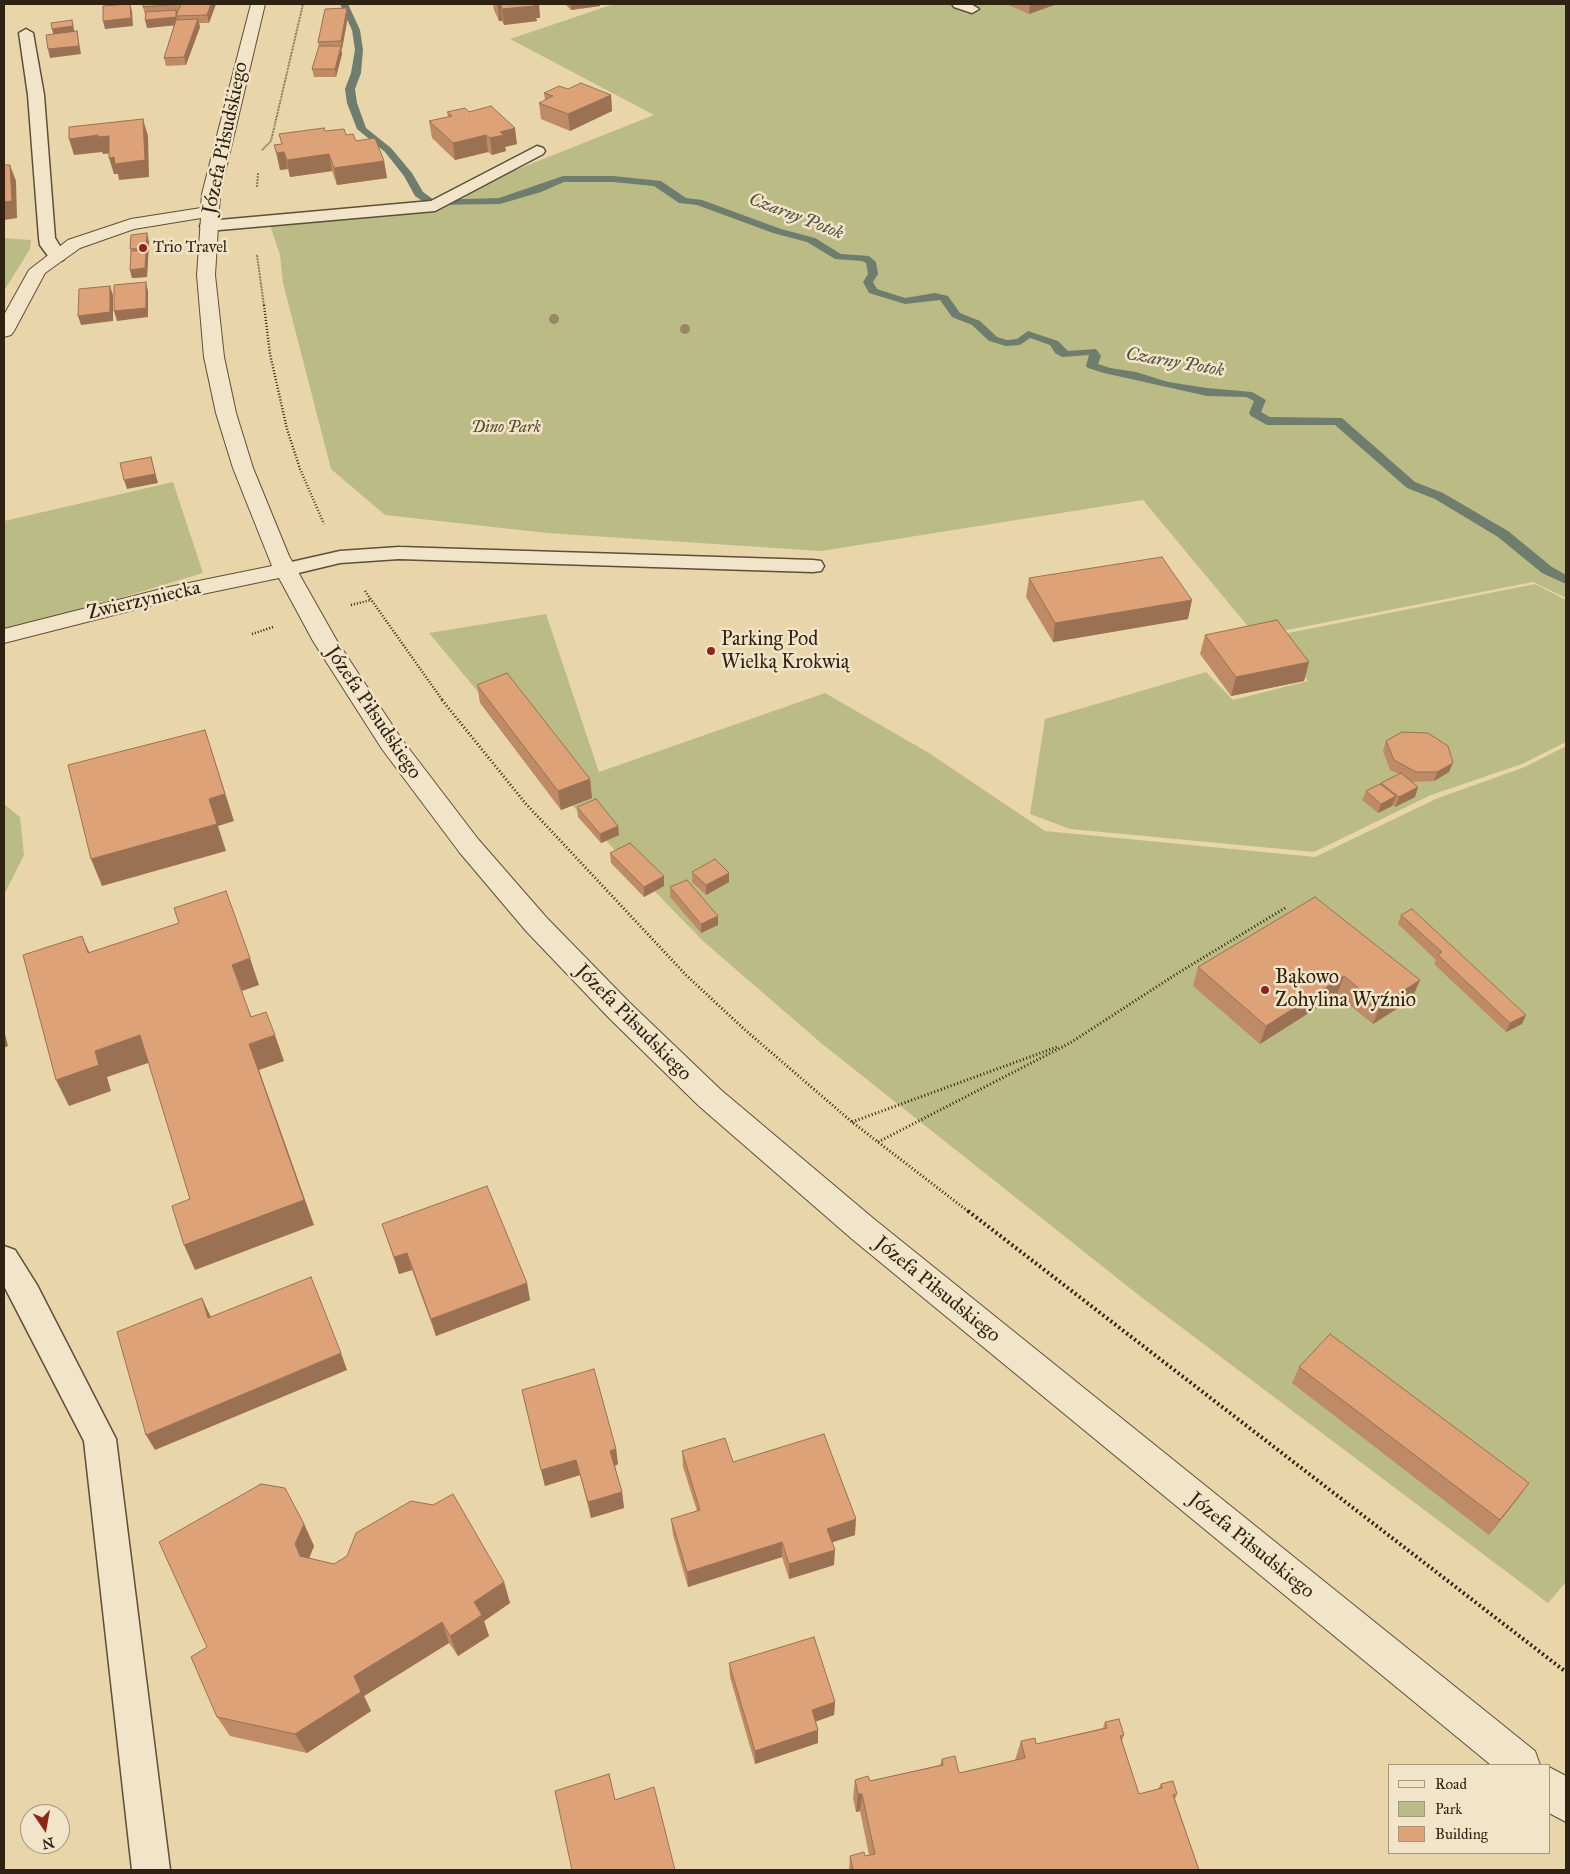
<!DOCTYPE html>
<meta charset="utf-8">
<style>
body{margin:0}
#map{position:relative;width:1570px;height:1874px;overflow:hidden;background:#e9d5aa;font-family:"IM FELL Great Primer",serif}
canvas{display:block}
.frame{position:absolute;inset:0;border:5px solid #302212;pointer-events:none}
.legend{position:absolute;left:1388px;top:1764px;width:162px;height:90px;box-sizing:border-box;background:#f1e4c8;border:1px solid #a4967f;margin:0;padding:6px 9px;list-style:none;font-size:15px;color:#302212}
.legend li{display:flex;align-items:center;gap:10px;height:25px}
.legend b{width:25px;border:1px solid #a4967f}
.north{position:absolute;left:20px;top:1804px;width:50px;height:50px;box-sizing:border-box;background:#f1e4c8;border:1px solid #a4967f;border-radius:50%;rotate:168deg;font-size:14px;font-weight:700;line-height:20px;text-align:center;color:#302212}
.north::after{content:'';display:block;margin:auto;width:18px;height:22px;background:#8f2418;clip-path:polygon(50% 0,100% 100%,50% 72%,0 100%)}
</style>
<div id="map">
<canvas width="1570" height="1874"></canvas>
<div class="frame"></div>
<ul class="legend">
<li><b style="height:6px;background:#f1e4c8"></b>Road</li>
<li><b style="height:14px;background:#bbbc85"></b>Park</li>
<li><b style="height:14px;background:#dda277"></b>Building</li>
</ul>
<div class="north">N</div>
</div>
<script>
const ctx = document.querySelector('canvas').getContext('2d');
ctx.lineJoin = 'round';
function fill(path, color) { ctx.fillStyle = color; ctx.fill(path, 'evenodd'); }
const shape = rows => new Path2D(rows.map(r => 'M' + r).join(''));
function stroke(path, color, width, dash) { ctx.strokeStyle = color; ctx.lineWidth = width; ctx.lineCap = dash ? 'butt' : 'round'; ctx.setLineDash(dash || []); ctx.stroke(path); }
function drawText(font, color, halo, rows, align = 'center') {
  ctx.font = font + ' "IM FELL Great Primer",serif'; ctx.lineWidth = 5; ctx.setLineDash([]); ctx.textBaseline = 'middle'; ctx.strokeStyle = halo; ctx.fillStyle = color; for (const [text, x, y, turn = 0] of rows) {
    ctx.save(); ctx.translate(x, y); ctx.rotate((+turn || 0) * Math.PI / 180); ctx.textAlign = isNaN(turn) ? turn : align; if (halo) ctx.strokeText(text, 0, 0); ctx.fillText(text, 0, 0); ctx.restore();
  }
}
fill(shape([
 [610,4,1566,4,1566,598,1533,582,1256,636,1143,500,821,551,547,533,385,515,331,469,283,283,280,255,268,219,445,198,654,115,510,39,611,5],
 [4,238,31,240,30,249,4,291],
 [173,482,203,573,4,633,4,521],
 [1535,584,1566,600,1566,742,1522,764,1431,795,1314,852,1070,829,1030,814,1045,719,1206,672,1233,700,1308,681,1273,636],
 [546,614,599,772,825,693,929,753,1045,831,1315,857,1438,798,1525,767,1566,746,1566,1582,1548,1603,1141,1297,821,1043,703,941,578,812,429,633],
 [4,804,20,817,24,855,4,895]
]), '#bbbc85');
fill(shape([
 [340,4,348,4,360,30,363,50,361,73,355,89,357,103,366,128,391,148,412,173,423,192,434,200,499,198,563,176,613,176,661,181,686,198,702,200,781,229,815,238,841,254,869,256,876,262,878,274,873,282,877,289,905,298,935,293,948,296,960,313,980,321,997,337,1007,340,1017,339,1028,331,1058,341,1068,351,1096,349,1101,356,1098,364,1110,368,1136,372,1168,382,1207,388,1252,392,1266,400,1261,412,1270,417,1342,418,1415,482,1443,493,1508,531,1552,567,1566,575,1566,584,1542,573,1498,537,1435,499,1407,488,1335,425,1267,425,1251,416,1249,413,1254,401,1246,397,1207,396,1104,373,1088,368,1086,366,1089,355,1062,357,1055,353,1050,345,1030,338,1020,345,1006,346,989,341,972,325,952,317,940,300,905,304,869,293,863,282,868,274,866,263,862,261,835,259,807,242,773,233,697,205,679,203,654,186,613,182,564,182,541,192,500,204,428,205,415,196,404,176,385,152,357,129,347,103,345,89,351,73,355,50,352,30,340,4]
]), '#6e7d6d');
const lane = shape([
 [952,4,971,4,979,9,972,13,954,7,952,4],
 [26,29,33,33,44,95,55,238,66,256,63,260,57,261,51,260,40,245,39,238,28,95,19,33,26,29],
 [537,146,543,148,545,151,543,154,435,211,208,231,202,230,200,226,202,222,208,221,431,201,537,146],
 [399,547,813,560,821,561,824,566,821,571,813,572,399,559,340,563,286,576,278,575,275,570,278,565,340,551,399,547],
 [4,1246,15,1250,37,1285,116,1439,170,1870,132,1870,84,1441,4,1286,4,1246]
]);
const street = shape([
 [251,4,265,4,220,194,215,275,224,357,236,413,253,468,289,556,337,641,400,737,478,839,546,917,630,1003,721,1090,874,1219,1535,1751,1540,1765,1491,1765,852,1239,699,1106,610,1019,526,931,460,853,382,749,313,641,279,578,169,601,4,643,4,629,169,587,272,566,233,468,216,413,204,357,197,275,201,218,134,229,80,248,45,273,14,331,11,335,4,337,4,315,29,270,68,240,131,219,201,208,202,194,251,4],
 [1549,1767,1566,1776,1566,1822,1549,1813,1549,1767]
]);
stroke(lane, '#5e4f38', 3);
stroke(street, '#5e4f38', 2);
stroke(shape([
 [262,150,271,141,303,4],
 [257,187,258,173],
 [257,255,264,306]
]), '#302212', 2, [0.5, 1]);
stroke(shape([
 [264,305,270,354,287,429,300,469,324,524],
 [365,591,443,701],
 [351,605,371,600],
 [252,634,273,627]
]), '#302212', 2.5, [1, 2]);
stroke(shape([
 [442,700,526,804,686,975,744,1029,852,1122,969,1212],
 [852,1122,1057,1047],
 [878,1142,1070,1043,1178,973,1285,908]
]), '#302212', 3, [1, 2.5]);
stroke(shape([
 [968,1211,1566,1672]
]), '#302212', 4, [2, 3]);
fill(lane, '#f1e4c8');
fill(street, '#f1e4c8');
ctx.fillStyle = '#968766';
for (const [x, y] of [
 [554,319],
 [685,329]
]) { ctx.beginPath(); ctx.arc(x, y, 5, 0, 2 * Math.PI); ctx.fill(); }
fill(shape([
 [143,4,216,4,209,23,199,23,200,27,186,65,166,66,164,58,174,25,147,28,146,15,145,15,143,7],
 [484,4,539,4,540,18,536,18,537,21,504,25,502,21,499,21,494,10,493,4],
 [565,4,600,4,600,6,571,10],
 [1006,4,1057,4,1029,14],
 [347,8,348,16,342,49,341,49,342,54,336,77,314,77,312,69,319,46,318,42],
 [568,89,611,95,612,111,570,131,541,119,539,103,545,100,544,93],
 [447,112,469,112,517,144,505,147,506,151,492,155,488,152,455,160,432,138,429,121,448,117],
 [325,131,346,135,356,141,384,161,387,178,337,185,332,171,290,177,288,169,280,170,274,145,282,144,279,134],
 [149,242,147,277,132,278,130,270,131,253,130,249],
 [1029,578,1188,619,1053,642,1026,597],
 [1205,635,1309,662,1304,681,1231,696,1200,654],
 [477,685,590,779,592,798,561,810,480,703],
 [1386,741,1449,772,1434,781,1412,782,1410,780,1418,787,1415,797,1395,807,1393,805,1392,806,1378,813,1362,800,1366,791,1399,774,1390,770,1383,751],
 [577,807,618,826,619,835,601,843,578,817],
 [610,853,664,886,644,897,611,863],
 [692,872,729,882,706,895,692,882],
 [670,887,718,925,701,933,670,897],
 [1315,897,1412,999,1373,1024,1337,995,1260,1044,1193,986,1198,967],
 [1401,915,1522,1024,1506,1032,1434,964,1436,960,1398,924],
 [382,1224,527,1283,530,1300,436,1336,412,1270,399,1274],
 [1299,1367,1529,1483,1518,1498,1489,1535,1292,1383],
 [522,1390,616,1449,618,1464,615,1466,622,1492,624,1508,591,1518,580,1475,545,1486],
 [682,1451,733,1462,855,1535,832,1542,834,1565,789,1579,782,1557,688,1587,673,1535,671,1519,697,1511,683,1467],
 [304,1524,314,1546,309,1558,334,1564,504,1582,510,1603,484,1621,489,1636,458,1656,449,1643,364,1696,371,1711,307,1753,230,1736,217,1717,207,1647],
 [729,1663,835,1702,834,1715,816,1721,818,1743,755,1764,730,1677],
 [1105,1722,1124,1735,1122,1741,1139,1794,1158,1789,1161,1784,1177,1794,1175,1799,1199,1870,849,1870,850,1856,865,1856,869,1855,860,1811,856,1812,853,1798,855,1780,870,1781,940,1765,942,1759,959,1773,1015,1760,1021,1741,1036,1744,1103,1728]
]), '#be8b66');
fill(shape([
 [130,4,132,11,133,26,105,29,103,21],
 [211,4,216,4,209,23,207,15],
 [534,4,539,4,540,18,536,18,537,21,504,25,502,9],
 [571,4,600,4,600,6,571,10],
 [1030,4,1057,4,1029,14],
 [501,5,502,21,499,21,498,6],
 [347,8,348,16,342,49,341,41],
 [176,10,178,16,176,16,178,25,147,28,145,20],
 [198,19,200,27,186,65,184,57],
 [72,20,75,34,54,37,52,29],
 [77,31,81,54,50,58,48,49],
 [341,46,342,54,336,77,335,69],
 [611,95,612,111,570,131,568,114],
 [143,119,148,136,149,177,119,180,118,174,114,174,109,158],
 [515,128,517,144,505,147,506,151,492,155,490,138,500,132],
 [98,135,109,136,114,153,103,154,102,152,74,155,69,139],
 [486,135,488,152,455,160,453,143],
 [284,152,288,169,280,170,277,153],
 [329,154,332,171,290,177,287,160],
 [384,161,387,178,337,185,334,168],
 [10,165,16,181,17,218,4,220,4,202],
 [147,233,149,242,147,277,132,278,130,270,146,250,146,248],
 [146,282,148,291,148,317,117,321,114,311],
 [110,286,113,295,113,321,81,325,78,316],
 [151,457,158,483,127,489,124,480],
 [1192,600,1188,619,1053,642,1055,623],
 [1309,662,1304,681,1231,696,1236,677],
 [205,730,234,821,218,826,226,851,102,886,91,859,209,799],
 [1453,763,1449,772,1434,781,1437,772],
 [590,779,592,798,561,810,558,791],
 [1418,787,1415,797,1395,807,1399,797],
 [1396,796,1392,806,1378,813,1381,804],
 [618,826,619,835,601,843,600,834],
 [729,873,729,882,706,895,706,885],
 [664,876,664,886,644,897,644,887],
 [718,916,718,925,701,933,701,924],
 [82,936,94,963,88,953],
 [250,958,259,985,242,991,232,965],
 [1344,976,1337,995,1260,1044,1266,1026],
 [1420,980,1412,999,1373,1024,1380,1006],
 [1526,1015,1522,1024,1506,1032,1510,1023],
 [4,1030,8,1046,4,1048],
 [140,1035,151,1062,107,1077,111,1091,69,1106,56,1080,95,1051],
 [275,1035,284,1061,259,1070,314,1225,195,1270,184,1245,249,1044],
 [407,1253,412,1270,399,1274,394,1257],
 [527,1283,530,1300,436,1336,431,1319],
 [202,1298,210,1315,216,1335,208,1318],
 [341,1353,347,1370,155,1450,146,1435],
 [616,1449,618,1464,613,1467,610,1451],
 [576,1460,580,1475,545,1486,541,1470],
 [1529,1483,1518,1498,1489,1535,1500,1520],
 [622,1492,624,1508,591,1518,588,1502],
 [856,1519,855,1535,827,1544,827,1529],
 [304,1524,314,1546,306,1566,311,1578,295,1544],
 [782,1542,782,1557,688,1587,687,1572],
 [835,1550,834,1565,789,1579,789,1564],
 [504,1582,510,1603,484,1621,489,1636,458,1656,450,1636,474,1602],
 [442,1622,449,1643,364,1696,371,1711,307,1753,295,1734,354,1676],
 [835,1702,834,1715,812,1723,812,1710],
 [818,1730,818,1743,755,1764,755,1751],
 [858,1794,862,1794,860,1811,856,1812]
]), '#9b7153');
const building = shape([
 [130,4,131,18,103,21,103,6,130,4],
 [143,4,211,4,207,15,176,16,181,4,143,7,143,4],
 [497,4,534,4,535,6,502,9,501,5,498,6,497,4],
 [347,8,341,41,318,42,325,9,347,8],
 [176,10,176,17,145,20,146,12,176,10],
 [198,19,184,57,164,58,176,20,198,19],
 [72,20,73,26,52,29,51,23,72,20],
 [77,31,79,46,48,49,46,35,77,31],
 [319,46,341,46,335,69,312,69,319,46],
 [581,83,611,95,568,114,539,103,553,96,544,93,559,86,568,89,581,83],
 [491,106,515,128,500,132,504,135,490,138,486,135,453,143,429,121,452,116,447,112,465,108,469,112,491,106],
 [143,119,145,160,115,164,114,157,109,158,109,136,98,137,98,135,69,139,69,127,143,119],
 [324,128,325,131,344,129,346,135,353,134,356,141,375,138,384,161,334,168,329,154,287,160,284,152,277,153,274,145,282,144,279,134,324,128],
 [4,165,10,165,12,201,4,202,4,165],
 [147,233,146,248,130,249,131,235,147,233],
 [146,250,145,268,130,270,131,251,146,250],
 [146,282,146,308,114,311,114,285,146,282],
 [110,286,110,312,78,316,79,289,110,286],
 [151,457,155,474,124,480,120,463,151,457],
 [1162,557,1192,600,1055,623,1029,578,1162,557],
 [1277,620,1309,662,1236,677,1205,635,1277,620],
 [507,673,590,779,558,791,477,685,507,673],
 [205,730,225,794,209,799,217,824,91,859,68,765,205,730],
 [1402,732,1428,733,1448,746,1453,763,1437,772,1416,772,1394,760,1386,741,1402,732],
 [1401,773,1418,787,1399,797,1381,783,1401,773],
 [1380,784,1396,796,1381,804,1366,791,1380,784],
 [596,799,618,826,600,834,577,807,596,799],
 [630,843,664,876,644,887,610,853,630,843],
 [715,859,729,873,706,885,692,872,715,859],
 [687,880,718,916,701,924,670,887,687,880],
 [226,891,250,958,232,965,251,1017,266,1012,275,1035,249,1044,304,1200,184,1245,172,1206,190,1199,140,1035,95,1051,99,1065,56,1080,23,955,82,936,88,953,179,923,174,908,226,891],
 [1315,897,1420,980,1380,1006,1344,976,1266,1026,1198,967,1315,897],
 [1412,909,1526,1015,1510,1023,1438,955,1442,952,1401,915,1412,909],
 [487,1186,527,1283,431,1319,407,1253,394,1257,382,1224,487,1186],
 [311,1277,341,1353,146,1435,117,1332,202,1298,208,1318,311,1277],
 [1330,1334,1529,1483,1500,1520,1299,1367,1330,1334],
 [594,1369,616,1449,610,1451,622,1492,588,1502,576,1460,541,1470,522,1390,594,1369],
 [824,1434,856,1519,827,1529,835,1550,789,1564,782,1542,687,1572,671,1519,700,1510,682,1451,725,1438,733,1462,824,1434],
 [261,1484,285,1488,304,1524,295,1544,300,1556,334,1564,347,1556,356,1533,411,1501,433,1505,453,1494,504,1582,474,1602,482,1615,450,1636,442,1622,354,1676,361,1692,295,1734,217,1717,191,1657,207,1647,159,1542,261,1484],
 [814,1637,835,1702,812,1710,818,1730,755,1751,729,1663,814,1637],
 [1119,1719,1124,1735,1120,1736,1139,1794,1162,1788,1161,1784,1173,1781,1177,1794,1173,1795,1199,1870,853,1870,850,1856,864,1852,865,1856,875,1854,862,1794,858,1794,855,1780,868,1776,870,1781,943,1765,942,1759,955,1756,959,1773,1025,1758,1021,1741,1035,1738,1036,1744,1107,1728,1105,1722,1119,1719],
 [609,1774,615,1800,654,1787,675,1870,572,1870,555,1791,609,1774]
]);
fill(building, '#dda277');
stroke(building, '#9b7153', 1);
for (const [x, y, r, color] of [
 [143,248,5,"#8f2418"],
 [711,651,5,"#8f2418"],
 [1265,990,5,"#8f2418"]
]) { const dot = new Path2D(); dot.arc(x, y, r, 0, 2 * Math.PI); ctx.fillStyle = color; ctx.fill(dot); stroke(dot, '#f1e4c8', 2); }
drawText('16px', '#302212', '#f1e4c8', [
 ["Trio Travel",153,248]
], 'left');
drawText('italic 16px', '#53482f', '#f1e4c8', [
 ["Dino Park",506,428]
]);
drawText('italic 18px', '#4f4f3f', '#f1e4c8', [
 ["Czarny Potok",796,217,21],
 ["Czarny Potok",1175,363,10]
]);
drawText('20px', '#302212', '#f1e4c8', [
 ["Józefa Piłsudskiego",226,138,-78],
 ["Zwierzyniecka",144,601,-13],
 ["Józefa Piłsudskiego",373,713,56],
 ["Józefa Piłsudskiego",633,1023,45],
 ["Józefa Piłsudskiego",937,1290,39],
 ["Józefa Piłsudskiego",1251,1546,39]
]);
drawText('20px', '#302212', '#f1e4c8', [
 ["Parking Pod",721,640],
 ["Wielką Krokwią",721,663],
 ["Bąkowo",1275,978],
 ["Zohylina Wyźnio",1275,1001]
], 'left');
</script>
